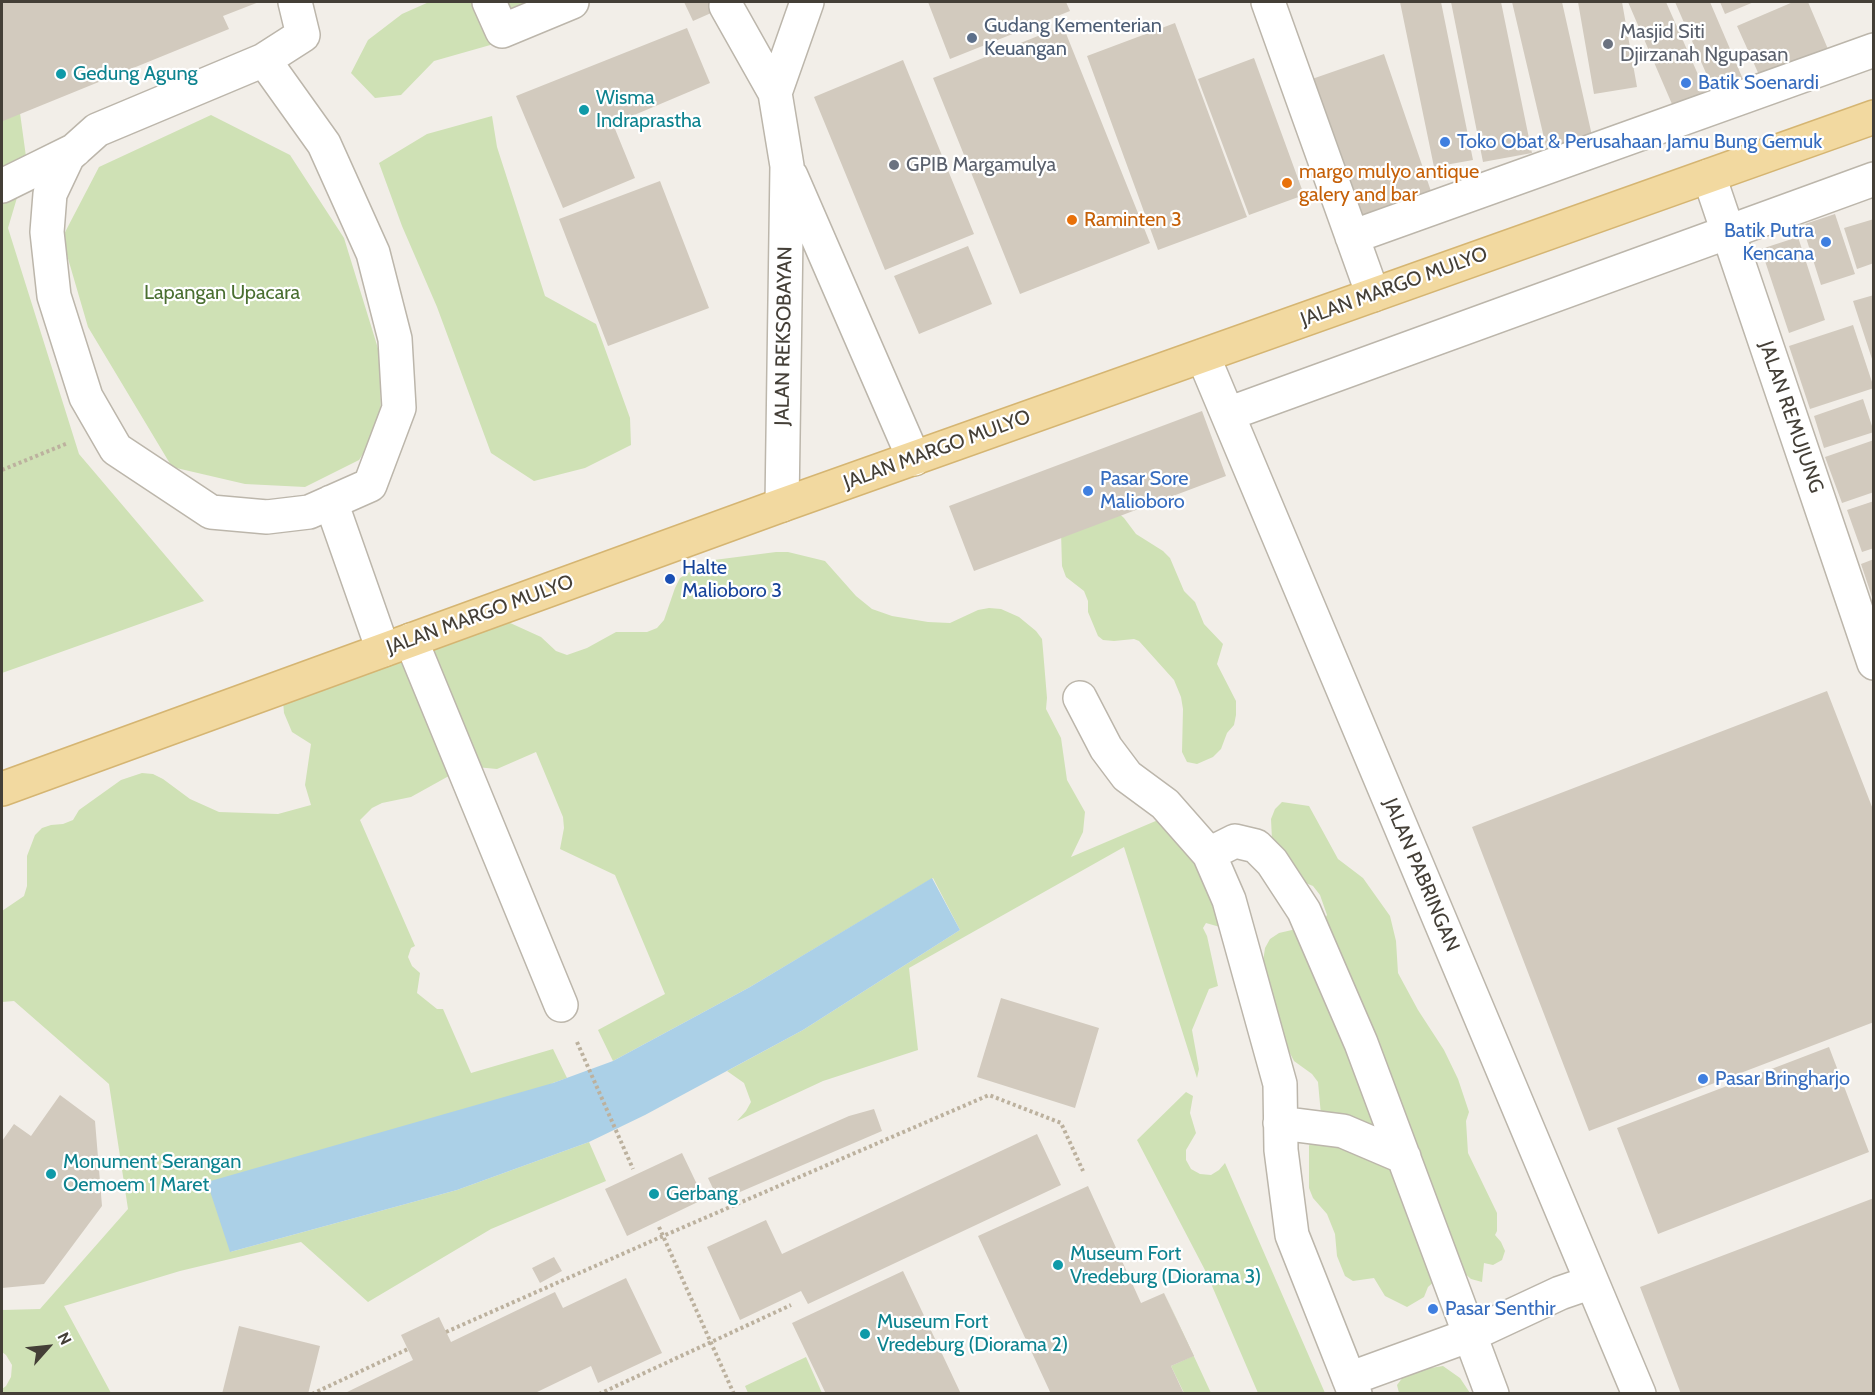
<!DOCTYPE html>
<style>
body{margin:0}
#map{position:relative;width:1875px;height:1395px;overflow:hidden;background:#f2eee8;font-family:Cabin,sans-serif}
canvas{display:block}
.frame{position:absolute;inset:0;border:3px solid #443f37;pointer-events:none}
.north{position:absolute;left:18px;top:1317px;width:60px;height:60px;-webkit-text-stroke:4px #fff;paint-order:stroke;rotate:63deg;font-size:16px;font-weight:700;line-height:24px;text-align:center;color:#443f37}
.north::after{content:'';display:block;margin:auto;width:21px;height:27px;background:#443f37;clip-path:polygon(50% 0,100% 100%,50% 72%,0 100%)}
</style>
<div id="map">
<canvas width="1875" height="1395"></canvas>
<div class="frame"></div>
<div class="north">N</div>
</div>
<script>
const ctx = document.querySelector('canvas').getContext('2d');
ctx.lineJoin = 'round';
function fill(path, color) { ctx.fillStyle = color; ctx.fill(path, 'evenodd'); }
const shape = rows => new Path2D(rows.map(r => 'M' + r).join(''));
function stroke(path, color, width, dash) { ctx.strokeStyle = color; ctx.lineWidth = width; ctx.lineCap = dash ? 'butt' : 'round'; ctx.setLineDash(dash || []); ctx.stroke(path); }
function drawText(font, color, halo, rows, align = 'center') {
  ctx.font = font + ' Cabin,sans-serif'; ctx.lineWidth = 4.5; ctx.setLineDash([]); ctx.textBaseline = 'middle'; ctx.strokeStyle = halo; ctx.fillStyle = color; for (const [text, x, y, turn = 0] of rows) {
    ctx.save(); ctx.translate(x, y); ctx.rotate((+turn || 0) * Math.PI / 180); ctx.textAlign = isNaN(turn) ? turn : align; if (halo) ctx.strokeText(text, 0, 0); ctx.fillText(text, 0, 0); ctx.restore();
  }
}
fill(shape([
 [429,2,573,2,536,32,434,61,401,95,375,98,351,73,368,40,402,14],
 [20,113,27,164,8,228,79,454,204,601,2,673,2,120],
 [211,115,290,155,344,238,380,355,381,426,359,460,305,487,245,484,172,467,88,327,62,238,99,167],
 [492,116,497,147,545,296,596,324,630,418,631,445,585,468,534,481,491,453,437,307,402,226,379,163,427,134],
 [1115,510,1124,518,1136,534,1163,551,1170,558,1184,591,1195,602,1204,624,1223,644,1217,664,1236,701,1236,715,1234,725,1227,733,1221,749,1213,757,1197,764,1187,762,1182,752,1183,709,1181,697,1174,680,1139,641,1134,639,1114,641,1103,640,1098,636,1088,612,1088,601,1084,591,1066,577,1062,566,1061,532],
 [776,552,788,552,825,561,856,596,872,609,892,616,928,622,950,623,978,610,989,608,1001,609,1019,617,1036,631,1042,639,1043,650,1047,698,1046,709,1061,738,1067,780,1085,812,1083,832,1071,857,1158,820,1203,865,1220,927,1206,923,1203,928,1207,936,1218,986,1209,989,1192,1030,1199,1069,1197,1078,1124,847,909,968,918,1050,823,1081,737,1121,746,1111,751,1102,744,1083,727,1071,803,1030,960,930,933,878,750,987,613,1061,598,1030,665,994,615,875,560,849,564,828,563,817,536,752,497,769,476,767,456,772,411,797,382,803,372,808,360,820,415,946,411,948,408,957,412,966,420,973,417,993,437,1009,443,1009,471,1073,553,1049,567,1078,553,1083,230,1252,457,1190,589,1142,606,1181,491,1229,368,1302,301,1242,180,1271,64,1306,111,1393,2,1394,2,1389,6,1386,11,1377,12,1365,6,1355,2,1352,2,1310,40,1309,128,1209,109,1084,14,1001,2,1002,2,911,24,896,27,886,27,856,35,835,42,828,51,825,63,824,73,820,79,810,121,780,142,773,153,774,163,779,190,799,219,812,278,814,311,805,305,785,311,744,292,732,284,713,283,701,508,622,541,637,556,651,567,655,587,648,616,632,647,632,657,628,664,620,675,588,680,578,688,573,714,560],
 [1282,802,1309,806,1338,859,1363,878,1390,916,1396,941,1398,973,1418,1010,1444,1050,1458,1079,1469,1112,1466,1121,1468,1153,1497,1213,1497,1231,1495,1235,1501,1242,1505,1251,1502,1260,1493,1265,1484,1263,1482,1282,1471,1279,1456,1266,1436,1280,1428,1287,1424,1297,1407,1307,1385,1296,1374,1278,1353,1281,1345,1276,1337,1256,1335,1234,1327,1214,1313,1198,1309,1188,1309,1146,1321,1115,1318,1082,1312,1074,1294,1061,1279,1032,1276,1020,1278,1010,1262,969,1265,948,1270,939,1279,933,1322,923,1327,915,1320,895,1313,886,1303,882,1272,840,1271,819,1275,809],
 [1186,1092,1193,1096,1190,1113,1196,1133,1186,1150,1186,1160,1191,1169,1200,1174,1211,1175,1219,1170,1225,1163,1325,1393,1258,1393,1206,1272,1137,1140],
 [1164,1292,1211,1393,1184,1393,1171,1366,1193,1356],
 [806,1357,822,1393,748,1393,745,1386],
 [1443,1366,1460,1378,1470,1393,1399,1393,1397,1385,1403,1377,1412,1371]
]), '#cfe1b5');
fill(shape([
 [932,878,960,930,803,1030,645,1115,589,1142,457,1190,230,1252,207,1182,553,1083,613,1061,750,987]
]), '#abd0e7');
fill(shape([
 [2,2,259,2,223,16,229,29,3,121],
 [684,2,736,2,693,21],
 [928,2,1066,2,1070,11,950,59],
 [1400,2,1441,2,1473,160,1434,167],
 [1451,2,1501,2,1532,153,1483,162],
 [1512,2,1562,2,1595,149,1549,159],
 [1578,2,1622,2,1637,87,1594,94],
 [1628,2,1666,2,1711,104,1678,118],
 [1675,2,1710,2,1745,84,1716,96],
 [1720,2,1754,2,1725,14],
 [1793,2,1808,2,1836,68,1769,97,1737,26],
 [1175,23,1247,217,1158,250,1087,56],
 [1063,26,1150,243,1020,294,933,78],
 [687,28,710,83,613,124,635,178,563,208,516,96],
 [1384,54,1434,200,1361,225,1312,79],
 [1254,58,1304,195,1249,215,1198,79],
 [903,60,974,234,885,270,814,97],
 [660,181,709,308,608,346,559,219],
 [1835,214,1855,274,1821,285,1802,225],
 [1874,219,1874,263,1857,269,1844,228],
 [1798,237,1825,320,1789,333,1761,249],
 [968,246,992,304,919,334,894,276],
 [1874,295,1874,362,1873,362,1853,301],
 [1853,325,1874,388,1810,409,1789,346],
 [1863,399,1874,432,1824,448,1814,416],
 [1202,411,1226,476,974,571,949,506],
 [1874,440,1874,492,1842,503,1825,457],
 [1874,501,1874,548,1862,552,1847,510],
 [1874,559,1874,600,1873,600,1861,564],
 [1827,691,1874,812,1874,1022,1589,1131,1472,827],
 [1001,998,1099,1028,1075,1108,977,1077],
 [1829,1047,1869,1152,1658,1234,1617,1128],
 [60,1095,95,1121,102,1206,44,1284,2,1288,2,1141,14,1124,31,1136],
 [874,1109,882,1131,719,1201,708,1178,849,1116],
 [1037,1134,1061,1185,808,1304,801,1291,740,1320,707,1247,766,1220,782,1254],
 [682,1153,704,1199,627,1236,605,1189],
 [1088,1186,1141,1303,1164,1293,1194,1356,1171,1366,1184,1394,1051,1394,978,1236],
 [1874,1198,1874,1394,1681,1394,1640,1287],
 [554,1257,562,1271,540,1283,532,1268],
 [903,1271,961,1394,826,1394,792,1323],
 [626,1278,662,1353,598,1383,591,1366,533,1394,343,1394,413,1360,401,1335,439,1317,451,1342,555,1292,563,1308],
 [239,1326,320,1346,308,1394,222,1394]
]), '#d2cabe');
const minor = shape([
 [489,2,502,31,572,2],
 [1268,2,1373,295],
 [726,6,775,93],
 [264,60,324,144,373,253,395,339,399,408,370,485,309,512,267,517,211,512,116,449,86,397,54,296,47,232,50,194,68,156,97,130,264,60,303,35,295,2],
 [791,176,914,459],
 [1709,176,1874,663],
 [2,186,75,150],
 [1352,237,1874,50],
 [1203,356,1639,1394],
 [1228,414,1874,179],
 [331,502,383,650],
 [782,505,787,166,775,93,807,2],
 [411,640,561,1005],
 [1080,698,1106,748,1127,776,1165,804,1209,854,1229,900,1280,1084,1281,1150,1292,1235,1355,1394],
 [1209,854,1235,841,1256,846,1272,862,1304,911,1361,1043,1492,1394],
 [1280,1123,1343,1131,1404,1157],
 [1349,1379,1470,1335,1560,1293,1592,1282]
]);
const major = shape([
 [2,789,782,505,1874,117]
]);
stroke(minor, '#bcb6ab', 36);
stroke(major, '#d5b572', 36);
stroke(shape([
 [2,470,68,443],
 [577,1042,633,1169],
 [659,1227,734,1394],
 [446,1332,663,1236,989,1095,1061,1123,1083,1171],
 [312,1394,408,1349],
 [599,1394,791,1305]
]), '#bcb19e', 4, [3, 3]);
stroke(minor, '#fff', 33);
stroke(major, '#f2d9a0', 33);
for (const [x, y, r, color] of [
 [972,38,6,"#5c6f8a"],
 [1608,44,6,"#6b7280"],
 [61,74,6,"#0f9aa8"],
 [1686,83,6,"#3f7fe0"],
 [584,110,6,"#0f9aa8"],
 [1445,142,6,"#3f7fe0"],
 [894,165,6,"#6b7280"],
 [1287,183,6,"#e8710a"],
 [1072,220,6,"#e8710a"],
 [1826,242,6,"#3f7fe0"],
 [1088,491,6,"#3f7fe0"],
 [670,579,6,"#1a4fb4"],
 [1703,1079,6,"#3f7fe0"],
 [51,1174,6,"#0f9aa8"],
 [654,1194,6,"#0f9aa8"],
 [1058,1265,6,"#0f9aa8"],
 [1433,1309,6,"#3f7fe0"],
 [865,1334,6,"#0f9aa8"]
]) { const dot = new Path2D(); dot.arc(x, y, r, 0, 2 * Math.PI); ctx.fillStyle = color; ctx.fill(dot); stroke(dot, '#fff', 2); }
drawText('20px', '#4e5e75', '#fff', [
 ["Gudang Kementerian",984,26],
 ["Keuangan",984,49]
], 'left');
drawText('20px', '#5b616d', '#fff', [
 ["Masjid Siti",1620,32],
 ["Djirzanah Ngupasan",1620,55],
 ["GPIB Margamulya",906,165]
], 'left');
drawText('20px', '#0d838f', '#fff', [
 ["Gedung Agung",73,74],
 ["Wisma",596,98],
 ["Indraprastha",596,121],
 ["Monument Serangan",63,1162],
 ["Oemoem 1 Maret",63,1185],
 ["Gerbang",666,1194],
 ["Museum Fort",1070,1254],
 ["Vredeburg (Diorama 3)",1070,1277],
 ["Museum Fort",877,1322],
 ["Vredeburg (Diorama 2)",877,1345]
], 'left');
drawText('20px', '#366cbe', '#fff', [
 ["Batik Soenardi",1698,83],
 ["Toko Obat & Perusahaan Jamu Bung Gemuk",1457,142],
 ["Batik Putra",1814,231,"right"],
 ["Kencana",1814,254,"right"],
 ["Pasar Sore",1100,479],
 ["Malioboro",1100,502],
 ["Pasar Bringharjo",1715,1079],
 ["Pasar Senthir",1445,1309]
], 'left');
drawText('20px', '#c56008', '#fff', [
 ["margo mulyo antique",1299,172],
 ["galery and bar",1299,195],
 ["Raminten 3",1084,220]
], 'left');
drawText('20px', '#443f37', '#fff', [
 ["JALAN MARGO MULYO",1394,287,-20],
 ["JALAN REKSOBAYAN",784,336,-89],
 ["JALAN REMUJUNG",1791,417,71],
 ["JALAN MARGO MULYO",937,450,-20],
 ["JALAN MARGO MULYO",480,615,-20],
 ["JALAN PABRINGAN",1421,875,67]
]);
drawText('20px', '#4a6f31', '#fff', [
 ["Lapangan Upacara",222,293]
]);
drawText('20px', '#164399', '#fff', [
 ["Halte",682,568],
 ["Malioboro 3",682,591]
], 'left');
</script>
